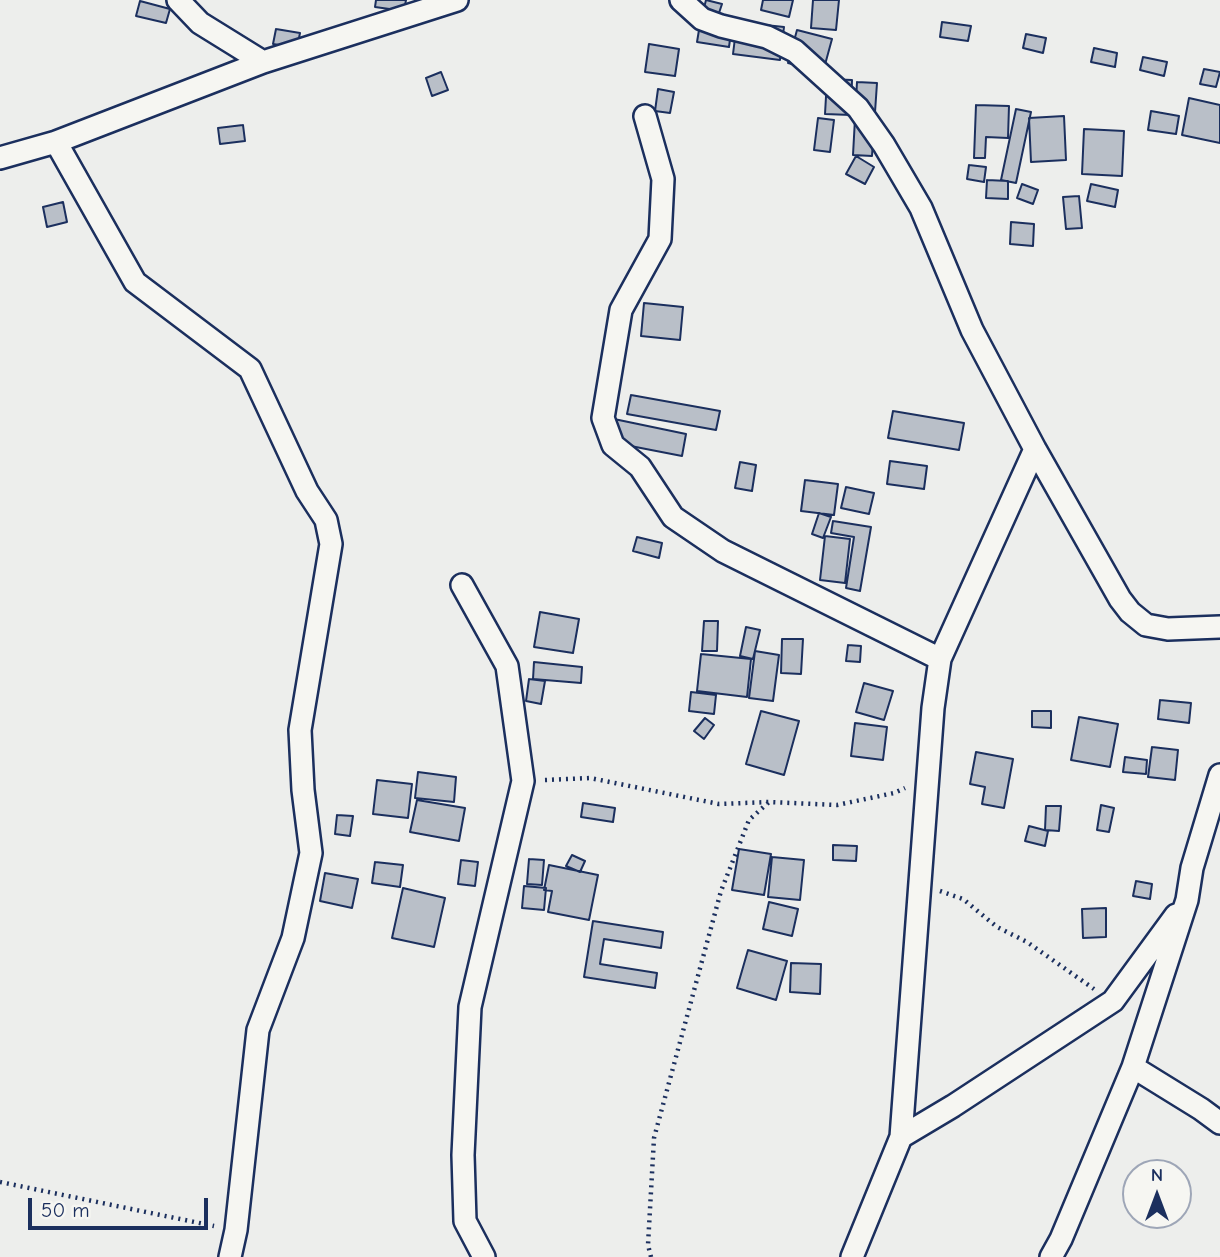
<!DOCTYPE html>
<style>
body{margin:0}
#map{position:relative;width:1220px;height:1257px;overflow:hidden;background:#edeeec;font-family:"Comic Neue",sans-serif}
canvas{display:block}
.north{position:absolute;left:1122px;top:1159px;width:70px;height:70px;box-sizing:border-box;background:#f6f6f2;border:2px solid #9ea6b7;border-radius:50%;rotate:0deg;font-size:19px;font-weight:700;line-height:28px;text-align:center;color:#1b2f5e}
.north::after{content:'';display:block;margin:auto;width:24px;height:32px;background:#1b2f5e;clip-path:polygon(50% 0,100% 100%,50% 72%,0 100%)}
.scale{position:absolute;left:28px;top:1198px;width:180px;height:32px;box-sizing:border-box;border:4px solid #1b2f5e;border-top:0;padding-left:9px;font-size:21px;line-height:24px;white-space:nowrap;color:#1b2f5e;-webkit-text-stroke:5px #f6f6f2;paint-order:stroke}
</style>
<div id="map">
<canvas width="1220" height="1257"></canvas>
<div class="north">N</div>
<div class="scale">50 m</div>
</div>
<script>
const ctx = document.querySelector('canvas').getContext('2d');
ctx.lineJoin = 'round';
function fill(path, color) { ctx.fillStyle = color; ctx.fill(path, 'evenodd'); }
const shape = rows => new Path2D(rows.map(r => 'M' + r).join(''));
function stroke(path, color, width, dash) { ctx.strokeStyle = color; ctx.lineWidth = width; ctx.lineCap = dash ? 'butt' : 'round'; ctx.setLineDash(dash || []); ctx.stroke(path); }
const building = shape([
 [376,0,406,0,404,11,375,7,376,0],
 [706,0,722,4,718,16,703,12,706,0],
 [763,0,793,0,789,17,761,10,763,0],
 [813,0,839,0,836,30,811,28,813,0],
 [140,1,170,9,166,23,136,16,140,1],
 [702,12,733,17,729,47,697,42,702,12],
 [737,22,784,27,780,60,733,54,737,22],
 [942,22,971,26,968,41,940,37,942,22],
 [276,29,300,33,297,48,273,44,276,29],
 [797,30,832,39,823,72,788,63,797,30],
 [1026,34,1046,38,1043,53,1023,48,1026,34],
 [649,44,679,49,675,76,645,72,649,44],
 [1094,48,1117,53,1115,67,1091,62,1094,48],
 [1143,57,1167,62,1164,76,1140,70,1143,57],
 [1204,69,1220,72,1216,87,1200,84,1204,69],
 [441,72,448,90,432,96,426,78,441,72],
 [827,79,852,80,851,115,825,114,827,79],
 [857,82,877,83,872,156,853,155,857,82],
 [658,89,674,92,670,113,655,111,658,89],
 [1189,98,1220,105,1220,143,1182,135,1189,98],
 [976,105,1009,106,1008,138,986,137,985,158,974,158,976,105],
 [1016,109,1031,112,1016,183,1001,180,1016,109],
 [1151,111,1179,116,1176,134,1148,130,1151,111],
 [1064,116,1066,160,1031,162,1029,118,1064,116],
 [818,118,834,120,830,152,814,150,818,118],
 [243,125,245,141,220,144,218,128,243,125],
 [1084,129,1124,131,1122,176,1082,174,1084,129],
 [856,156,874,167,865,184,846,174,856,156],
 [969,165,986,167,984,182,967,179,969,165],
 [987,180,1008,181,1008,199,986,198,987,180],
 [1022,184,1038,190,1033,204,1017,198,1022,184],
 [1091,184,1118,190,1115,207,1087,201,1091,184],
 [1079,196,1082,228,1066,229,1063,197,1079,196],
 [63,202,67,222,47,227,43,207,63,202],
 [1011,222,1034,224,1033,246,1010,244,1011,222],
 [644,303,683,307,680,340,641,336,644,303],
 [631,395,720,411,716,430,627,414,631,395],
 [893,411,964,423,959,450,888,438,893,411],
 [614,419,686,434,682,456,610,442,614,419],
 [890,461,927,466,924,489,887,484,890,461],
 [740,462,756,465,752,491,735,488,740,462],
 [805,480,838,484,834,515,801,511,805,480],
 [846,487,874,493,869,514,841,508,846,487],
 [819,513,831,517,823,538,812,534,819,513],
 [833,521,871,527,860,591,846,588,854,537,831,533,833,521],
 [825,536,850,539,845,583,820,580,825,536],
 [637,537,662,543,659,558,633,551,637,537],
 [540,612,579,619,573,653,534,647,540,612],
 [704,621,718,621,717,651,702,651,704,621],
 [746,627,760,630,753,659,740,656,746,627],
 [782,639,803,639,801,674,781,673,782,639],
 [848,645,861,646,860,662,846,661,848,645],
 [755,651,779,655,773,701,749,698,755,651],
 [701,654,751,659,747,697,697,691,701,654],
 [534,662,582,667,581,683,533,679,534,662],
 [529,679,545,681,541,704,526,701,529,679],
 [864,683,893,691,884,720,856,712,864,683],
 [691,692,716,695,714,714,689,711,691,692],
 [1160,700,1191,703,1189,723,1158,719,1160,700],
 [761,711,799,721,784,775,746,764,761,711],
 [1032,711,1051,711,1051,728,1032,727,1032,711],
 [1079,717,1118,724,1110,767,1071,760,1079,717],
 [705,718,714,725,704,739,694,731,705,718],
 [855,723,887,727,883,760,851,756,855,723],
 [1152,747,1178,750,1175,780,1148,777,1152,747],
 [976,752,1013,759,1004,808,982,804,985,787,970,784,976,752],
 [1125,757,1147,760,1146,774,1123,772,1125,757],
 [418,772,456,777,454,802,415,798,418,772],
 [377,780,412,784,408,818,373,814,377,780],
 [417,800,465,808,459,841,410,832,417,800],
 [583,803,615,808,613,822,581,817,583,803],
 [1101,805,1114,808,1109,832,1097,830,1101,805],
 [1046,806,1061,806,1059,831,1045,830,1046,806],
 [337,815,353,816,350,836,335,834,337,815],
 [1029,826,1048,831,1045,846,1025,841,1029,826],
 [833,845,857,846,856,861,833,860,833,845],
 [739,849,771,854,764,895,732,890,739,849],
 [572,855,585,861,580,872,566,866,572,855],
 [772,857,804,860,800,900,768,897,772,857],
 [529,859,544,860,542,885,527,884,529,859],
 [461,860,478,862,475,886,458,884,461,860],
 [375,862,403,865,400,887,372,883,375,862],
 [549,865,598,875,589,920,548,912,552,891,544,890,549,865],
 [325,873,358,879,352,908,320,901,325,873],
 [1136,881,1152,884,1150,899,1133,896,1136,881],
 [524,886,546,888,544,910,522,908,524,886],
 [403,888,445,898,434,947,392,938,403,888],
 [769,902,798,909,792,936,763,929,769,902],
 [1106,908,1106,937,1083,938,1082,909,1106,908],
 [593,921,663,932,661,948,604,939,600,964,657,973,655,988,584,977,593,921],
 [748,950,787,961,776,1000,737,988,748,950],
 [791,963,821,964,820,994,790,992,791,963]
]);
fill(building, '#b9bfc8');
stroke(building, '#1b2f5e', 2);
const minor = shape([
 [178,0,200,23,263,62],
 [681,0,702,19,721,26,767,37,795,51,858,108,884,145,921,208,972,330,1035,449,1120,599,1130,612,1146,625,1168,629,1220,627],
 [645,116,663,179,660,239,621,310,603,418,613,445,640,467,673,517,723,551,940,659],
 [56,142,135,282,250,369,307,491,326,520,331,544,300,730,303,790,311,853,293,938,258,1030,236,1230,230,1257],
 [0,158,56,142,263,62,457,0],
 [462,585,507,666,523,781,470,1007,463,1155,465,1221,484,1257],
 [1133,1067,1201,1109,1220,1123],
 [901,1137,933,708,940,659,1035,449],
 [852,1257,901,1137,953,1106,1113,1001,1176,915],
 [1051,1257,1061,1239,1133,1067,1187,900,1192,868,1220,775]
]);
stroke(minor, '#1b2f5e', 26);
stroke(shape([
 [545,780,590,778,719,804,769,802,837,805,894,793,905,788],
 [940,891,963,899,997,927,1027,942,1094,989],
 [0,1182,214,1226],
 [651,1257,648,1245,654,1138,721,891,749,820,769,802]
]), '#1b2f5e', 4.5, [2, 5]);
stroke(minor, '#f6f6f2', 21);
</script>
